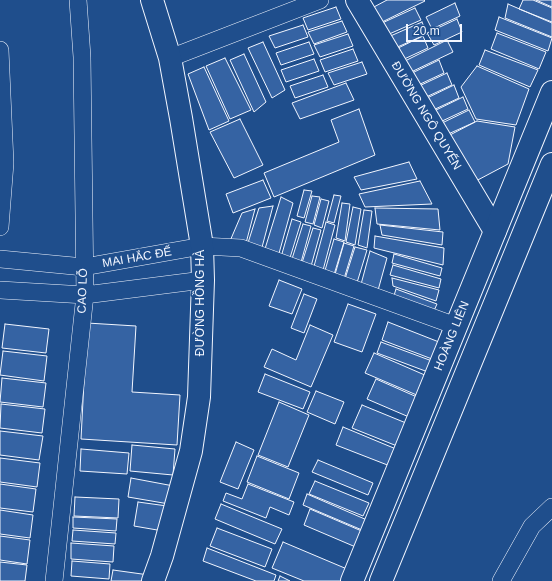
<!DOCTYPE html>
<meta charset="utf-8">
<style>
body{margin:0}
#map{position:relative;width:552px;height:581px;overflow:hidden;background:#1f4e8c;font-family:Arial,sans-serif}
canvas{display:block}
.scale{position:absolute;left:406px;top:24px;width:56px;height:18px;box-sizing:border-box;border:2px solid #f2f6ff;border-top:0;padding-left:5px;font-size:12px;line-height:14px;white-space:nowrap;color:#f2f6ff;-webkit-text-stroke:3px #1f4e8c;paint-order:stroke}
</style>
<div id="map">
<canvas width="552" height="581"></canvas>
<div class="scale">20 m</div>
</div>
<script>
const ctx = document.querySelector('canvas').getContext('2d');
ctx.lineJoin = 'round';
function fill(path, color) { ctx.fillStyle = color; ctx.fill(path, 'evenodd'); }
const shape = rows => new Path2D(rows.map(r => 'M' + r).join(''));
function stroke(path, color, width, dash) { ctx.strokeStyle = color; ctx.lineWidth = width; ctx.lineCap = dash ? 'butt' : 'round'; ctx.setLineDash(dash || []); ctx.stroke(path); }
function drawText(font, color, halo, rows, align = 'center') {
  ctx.font = font + ' Arial,sans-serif'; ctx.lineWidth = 3; ctx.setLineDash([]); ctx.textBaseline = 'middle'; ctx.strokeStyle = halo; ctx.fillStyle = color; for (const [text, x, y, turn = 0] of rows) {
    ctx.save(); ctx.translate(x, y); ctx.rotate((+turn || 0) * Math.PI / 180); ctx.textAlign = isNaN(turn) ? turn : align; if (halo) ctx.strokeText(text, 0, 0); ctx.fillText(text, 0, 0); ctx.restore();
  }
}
const building = shape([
 [387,0,424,0,425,1,380,23,372,8,387,0],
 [523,0,533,0,552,8,552,22,519,9,523,0],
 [536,0,552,0,552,7,536,0],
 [455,3,460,16,432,29,426,17,455,3],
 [508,4,552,23,552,37,505,18,508,4],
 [336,7,341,19,308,30,303,18,336,7],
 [415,8,421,20,387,35,380,24,415,8],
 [499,17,552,38,548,51,495,30,499,17],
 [457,19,462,32,434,45,427,33,457,19],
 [342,21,347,32,314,44,308,32,342,21],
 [422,22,427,34,393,49,386,38,422,22],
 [303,25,308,37,275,48,269,36,303,25],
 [497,33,546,52,539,69,491,49,497,33],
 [348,34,353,46,320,57,314,45,348,34],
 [423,36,428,48,400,61,394,50,423,36],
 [447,40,453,52,409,73,403,62,447,40],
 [263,42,285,90,272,98,248,48,263,42],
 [309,42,314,54,281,65,276,53,309,42],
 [353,49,358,61,325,72,320,60,353,49],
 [485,50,538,70,530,87,479,65,485,50],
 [244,54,266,102,254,112,230,60,244,54],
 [225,58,251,110,230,119,206,66,225,58],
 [314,59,319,71,286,82,281,70,314,59],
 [439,60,444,73,416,86,410,74,439,60],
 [362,62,367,74,334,85,328,73,362,62],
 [477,66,529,89,516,125,476,119,461,87,477,66],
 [204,67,229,121,209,130,188,74,204,67],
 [447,73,452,85,424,98,417,87,447,73],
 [323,75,328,87,295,98,290,86,323,75],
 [346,83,354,100,300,119,292,103,346,83],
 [454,85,459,98,431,111,425,99,454,85],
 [463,97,468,109,440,122,434,111,463,97],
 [359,109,375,155,274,197,264,173,339,142,331,120,359,109],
 [469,110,475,122,446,135,440,124,469,110],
 [240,119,263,165,234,178,210,132,240,119],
 [477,121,515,127,508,164,474,182,448,136,477,121],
 [409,162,417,179,361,190,354,177,409,162],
 [263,180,271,198,233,213,226,194,263,180],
 [420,181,432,204,365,207,359,194,420,181],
 [304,190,312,191,304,218,297,216,304,190],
 [334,195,341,196,334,223,327,221,334,195],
 [312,196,320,197,313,224,305,222,312,196],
 [281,197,293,203,278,257,264,252,281,197],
 [321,199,329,201,322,228,314,225,321,199],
 [342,203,350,204,345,241,336,238,342,203],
 [273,206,261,251,247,246,259,208,273,206],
 [353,207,361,209,355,245,346,242,353,207],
 [375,208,438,209,440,230,377,224,375,208],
 [255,209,245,247,230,241,242,213,255,209],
 [364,210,372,211,367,248,358,245,364,210],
 [292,219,301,222,289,261,281,257,292,219],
 [326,222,335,225,322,274,313,270,326,222],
 [303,224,311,226,300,266,291,262,303,224],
 [380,225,443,232,442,245,382,235,380,225],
 [313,228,321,230,310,270,301,266,313,228],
 [375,236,444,248,443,265,374,248,375,236],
 [334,239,344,242,333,278,324,274,334,239],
 [344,243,354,246,343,282,334,278,344,243],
 [355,247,367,250,356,286,344,282,355,247],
 [370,251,387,258,377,294,360,288,370,251],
 [394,254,442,268,440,276,392,263,394,254],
 [393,265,441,279,439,288,390,275,393,265],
 [392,278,439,290,436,301,393,286,392,278],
 [279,280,302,289,292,314,269,306,279,280],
 [396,289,437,304,433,313,393,299,396,289],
 [304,294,317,299,304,333,291,328,304,294],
 [348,304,376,314,362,352,334,342,348,304],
 [388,322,439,342,432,359,382,340,388,322],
 [87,323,136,326,132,392,180,395,177,445,81,439,87,323],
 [5,324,49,329,46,353,2,348,5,324],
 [310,325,333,335,311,387,264,367,272,349,296,360,310,325],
 [381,342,432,361,428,372,377,353,381,342],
 [3,351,47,356,44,381,0,375,3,351],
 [374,353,427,376,419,396,365,373,374,353],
 [265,374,310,392,303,409,258,392,265,374],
 [2,378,46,383,43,407,0,402,2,378],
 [376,379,417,397,409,417,367,399,376,379],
 [316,391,344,402,335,424,307,412,316,391],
 [279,402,309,415,288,467,258,455,279,402],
 [1,404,45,409,42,433,0,428,1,404],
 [362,405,406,423,397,446,352,428,362,405],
 [343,427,396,449,390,466,336,445,343,427],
 [0,431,43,436,39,460,0,455,0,431],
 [236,442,254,450,238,489,220,482,236,442],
 [132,445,175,449,173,475,130,471,132,445],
 [81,449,129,453,127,474,80,471,81,449],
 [257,456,299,473,289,499,247,482,257,456],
 [0,458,40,463,37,487,0,482,0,458],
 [318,460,373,483,368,495,312,472,318,460],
 [131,478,179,487,175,505,128,497,131,478],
 [315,481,369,503,363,516,309,494,315,481],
 [0,484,36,489,33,512,0,508,0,484],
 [248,484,294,502,289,515,270,507,266,518,223,501,226,493,242,499,248,484],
 [307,494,367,520,362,530,303,505,307,494],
 [75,497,119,499,118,518,74,516,75,497],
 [138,502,167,506,163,531,134,526,138,502],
 [221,504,282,529,275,544,215,519,221,504],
 [310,509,364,532,358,548,304,525,310,509],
 [0,510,33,515,30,538,0,534,0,510],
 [73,517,117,519,116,531,73,528,73,517],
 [217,528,272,549,265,567,210,546,217,528],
 [73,530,116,533,115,544,72,541,73,530],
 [0,536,30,540,27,564,0,560,0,536],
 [283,542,347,569,342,581,304,581,272,568,283,542],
 [71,543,114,546,113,562,71,559,71,543],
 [207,548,276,575,274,581,256,581,203,561,207,548],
 [72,561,110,564,109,579,71,576,72,561],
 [0,562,27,565,25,581,0,581,0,562],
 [113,570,149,575,148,581,111,581,113,570],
 [280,576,290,581,278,581,280,576]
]);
fill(building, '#3563a3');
stroke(building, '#f2f6ff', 1);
const street = shape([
 [0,50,5,163,0,227],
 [170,58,320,0],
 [0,259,84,267,202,246,241,248,456,326],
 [0,290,85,295,203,280],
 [54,581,85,295,82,57,78,0],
 [501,581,532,526,552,507]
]);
const secondary = shape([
 [152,0,170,58,181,118,202,246,203,280,199,397,191,451,162,556,153,581],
 [357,0,495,231]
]);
const primary = shape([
 [352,581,552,92],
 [381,581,552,164]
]);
stroke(street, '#f2f6ff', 18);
stroke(secondary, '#f2f6ff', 24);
stroke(primary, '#f2f6ff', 24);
stroke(street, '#1f4e8c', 17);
stroke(secondary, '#1f4e8c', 22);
stroke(primary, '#1f4e8c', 22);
drawText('12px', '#f2f6ff', '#1f4e8c', [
 ["ĐƯỜNG NGÔ QUYẾN",426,116,59],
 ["MAI HẮC ĐẾ",137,258,-10],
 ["CAO LỖ",83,291,-88],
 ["ĐƯỜNG HỒNG HÀ",201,303,-90],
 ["HOÀNG LIÊN",452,336,-68]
]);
</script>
